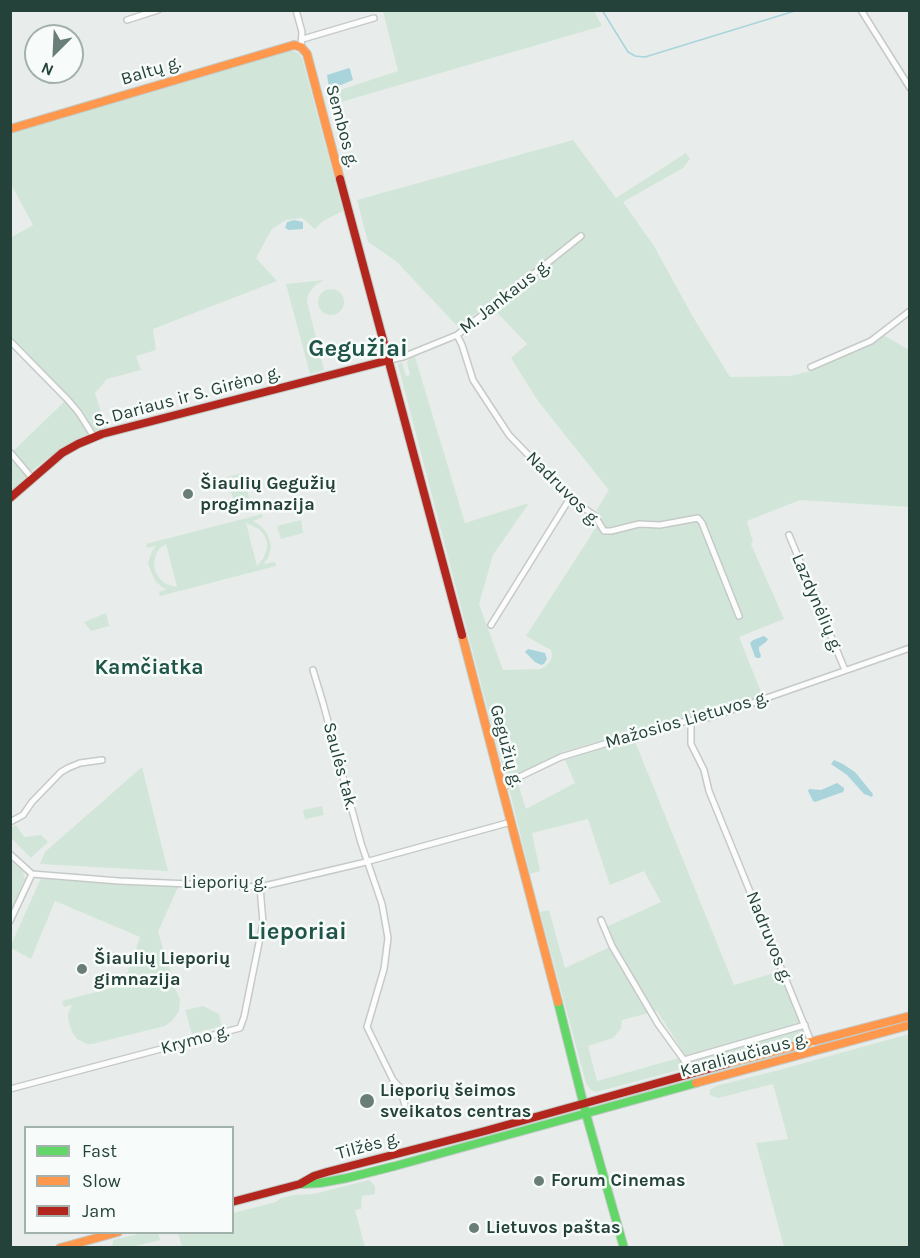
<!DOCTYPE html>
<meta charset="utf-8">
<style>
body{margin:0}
#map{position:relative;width:920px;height:1258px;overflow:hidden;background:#e8edeb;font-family:Karla,sans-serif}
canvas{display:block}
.frame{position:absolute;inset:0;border:12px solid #24423a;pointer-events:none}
.legend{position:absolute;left:24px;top:1126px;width:210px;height:108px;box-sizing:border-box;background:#f7fbf9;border:2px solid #a3b1ad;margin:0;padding:8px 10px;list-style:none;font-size:18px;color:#24423a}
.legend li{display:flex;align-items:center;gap:12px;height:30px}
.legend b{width:30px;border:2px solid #a3b1ad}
.north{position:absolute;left:24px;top:24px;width:60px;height:60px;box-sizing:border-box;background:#f7fbf9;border:2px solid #a3b1ad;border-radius:50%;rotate:204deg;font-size:16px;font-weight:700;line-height:24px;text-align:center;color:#24423a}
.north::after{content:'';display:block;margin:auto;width:21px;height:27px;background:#697e78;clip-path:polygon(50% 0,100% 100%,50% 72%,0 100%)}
</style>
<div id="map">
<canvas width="920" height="1258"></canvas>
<div class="frame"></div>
<ul class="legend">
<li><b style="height:8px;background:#63d668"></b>Fast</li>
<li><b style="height:8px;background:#ff974d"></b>Slow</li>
<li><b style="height:8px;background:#b3261e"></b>Jam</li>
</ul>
<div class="north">N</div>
</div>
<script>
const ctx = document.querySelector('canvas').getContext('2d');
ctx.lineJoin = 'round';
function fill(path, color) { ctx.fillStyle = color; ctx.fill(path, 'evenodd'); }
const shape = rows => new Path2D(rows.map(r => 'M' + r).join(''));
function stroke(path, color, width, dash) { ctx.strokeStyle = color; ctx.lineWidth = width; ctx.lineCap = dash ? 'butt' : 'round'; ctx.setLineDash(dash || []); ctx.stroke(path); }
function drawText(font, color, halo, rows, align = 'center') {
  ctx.font = font + ' Karla,sans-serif'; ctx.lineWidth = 5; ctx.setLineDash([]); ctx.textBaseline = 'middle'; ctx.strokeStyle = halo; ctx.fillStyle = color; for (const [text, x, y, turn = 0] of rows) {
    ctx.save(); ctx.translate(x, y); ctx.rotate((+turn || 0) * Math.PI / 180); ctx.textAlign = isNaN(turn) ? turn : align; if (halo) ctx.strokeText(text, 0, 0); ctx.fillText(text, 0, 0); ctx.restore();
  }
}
fill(shape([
 [383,11,594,11,602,26,334,104,328,94,398,71],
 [290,50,298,53,302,58,343,211,323,221,315,229,302,218,286,220,272,229,256,258,277,281,153,329,156,350,136,356,141,370,107,379,95,393,106,428,94,432,85,414,80,408,11,336,10,238,33,225,11,184,11,132],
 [573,140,616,198,686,153,690,159,683,168,623,202,654,246,693,317,730,377,790,376,811,371,883,335,909,350,909,507,800,500,747,521,753,542,751,544,784,619,739,637,763,697,718,712,586,745,563,752,506,780,398,365,399,363,402,363,406,376,410,375,407,362,410,358,415,357,465,523,529,503,493,555,479,604,503,670,541,669,546,666,551,660,552,655,551,650,526,636,602,518,596,511,609,490,538,401,511,358,527,344,488,303,459,328,396,261,368,242,357,200],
 [324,280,314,286,308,295,307,302,324,370,310,374,286,284],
 '318 302a13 13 0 1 1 26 0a13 13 0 1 1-26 0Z',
 [65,401,78,417,89,434,55,453,35,468,11,492,11,453],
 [243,473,251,505,236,509,227,477],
 [262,514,263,517,253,521,261,526,267,533,270,542,271,548,268,558,263,564,275,562,276,566,160,596,159,592,167,589,163,588,156,582,151,572,148,563,152,551,156,546,147,548,146,544],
 [246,523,259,529,264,535,267,542,267,548,264,557,257,566],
 [166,544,177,587,166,584,160,579,155,571,154,563,156,554,160,548],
 [301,520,303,533,281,539,277,526],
 [106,613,109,626,91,631,84,622],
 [634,739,734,985,781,971,805,1031,804,1035,801,1040,772,1048,724,1058,596,1092,591,1090,586,1083,540,912,549,910,565,968,612,946,604,928,661,902,644,871,610,885,588,819,532,833,540,871,530,874,509,788,517,781,526,809,575,783,565,760],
 [657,1011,686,1056,597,1081,588,1046,613,1038,621,1029,622,1020],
 [142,767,168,871,40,864,45,852],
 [322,806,324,815,305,819,303,810],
 [16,825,24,837,41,835,48,842,31,858,11,838,11,827],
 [11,859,23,871,25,879,11,911],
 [41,878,178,887,158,932,173,979,160,980,172,985,176,990,180,999,179,1011,172,1021,165,1026,92,1044,87,1044,77,1039,72,1032,68,1019,68,1014,72,1005,64,1007,62,1001,123,985,140,937,55,901,31,959,11,948,11,945],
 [203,1006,219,1014,222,1026,192,1034,185,1010],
 [877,1029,878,1030,604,1103,603,1102],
 [909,1034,909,1247,784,1247,756,1143,788,1139,773,1084,718,1098,710,1095,710,1090,716,1086,779,1070],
 [369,1180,375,1186,375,1194,362,1196,361,1209,355,1210,365,1247,182,1247,178,1233,232,1232,233,1213,276,1202,281,1198,294,1195,314,1194],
 [143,1233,158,1233,160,1240,132,1247,112,1247,113,1240]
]), '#d1e6d8');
fill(shape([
 [349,68,350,69,353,80,331,89,329,88,327,75],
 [294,220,303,222,303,229,289,230,285,228,287,222],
 [764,636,768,639,766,642,759,647,759,650,761,656,760,658,757,658,755,657,750,643,753,640],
 [528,649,545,653,547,659,544,664,541,665,535,662,525,652],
 [834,760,843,764,855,772,873,794,872,797,864,794,847,775,831,764],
 [837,783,844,788,844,790,843,792,815,802,813,801,808,791,809,789,821,790]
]), '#a9d4db');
stroke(shape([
 [602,10,628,52,635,56,645,57,798,10]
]), '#a9d4db', 1.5);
const street = shape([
 [296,10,302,32,301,47],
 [861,10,910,88],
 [127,20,158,10],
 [303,39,374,18],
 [457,335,462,345,473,380,509,435,570,498,595,516,604,531,611,531,639,524,660,525,698,518,702,523,739,616],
 [10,341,68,400,79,413,94,437],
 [389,360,403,357,457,335,581,236],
 [811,367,871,341,910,311],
 [10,452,32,478],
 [789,535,845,670],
 [491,625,570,498],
 [313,670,323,703,361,843,382,904,388,938,384,969,367,1027,393,1080,400,1088,405,1105],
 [691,721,691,744,704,770,709,791,812,1044],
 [502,789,515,779,561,757,671,724,712,717,910,648],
 [10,822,23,815,32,802,61,772,68,768,80,763,102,760],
 [10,854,32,874,119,881,260,887,362,863,511,822],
 [601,920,612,946,658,1024,684,1060,689,1074],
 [10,921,32,874],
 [684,1060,805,1025],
 [10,1089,240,1028,244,1017,263,923,260,887]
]);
const fast = shape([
 [558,1002,586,1114,624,1248],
 [303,1184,320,1183,347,1178,395,1166,696,1083]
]);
const slow = shape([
 [10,129,294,45,301,47,307,54,340,179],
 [462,635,558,1002],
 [726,1064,910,1016],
 [696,1083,910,1025],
 [60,1248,118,1232]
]);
const jam = shape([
 [340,179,462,635],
 [10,498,62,453,78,444,102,434,389,360],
 [232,1202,300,1184,314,1176,327,1172,485,1131,726,1064]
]);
stroke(street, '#c5cac8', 8);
stroke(fast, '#c3cbc8', 10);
stroke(slow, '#c3cbc8', 10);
stroke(jam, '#c3cbc8', 10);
stroke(street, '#fcfcfc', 5);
stroke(fast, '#63d668', 8);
stroke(slow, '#ff974d', 8);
stroke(jam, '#b3261e', 8);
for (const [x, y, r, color] of [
 [188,494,6,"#697e78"],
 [82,969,6,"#697e78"],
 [367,1101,8,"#697e78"],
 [539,1181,6,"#697e78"],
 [474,1228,6,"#697e78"]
]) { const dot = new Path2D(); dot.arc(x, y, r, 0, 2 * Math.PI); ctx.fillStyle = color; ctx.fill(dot); stroke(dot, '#f7fbf9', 2); }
drawText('18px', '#24423a', '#f7fbf9', [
 ["Baltų g.",151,71,-17],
 ["Sembos g.",342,126,75],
 ["M. Jankaus g.",505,297,-38],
 ["S. Dariaus ir S. Girėno g.",187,397,-15],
 ["Nadruvos g.",563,489,45],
 ["Lazdynėlių g.",817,603,67],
 ["Mažosios Lietuvos g.",687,720,-16],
 ["Gegužių g.",506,746,75],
 ["Saulės tak.",340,766,75],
 ["Lieporių g.",225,883],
 ["Nadruvos g.",769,937,68],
 ["Krymo g.",195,1040,-15],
 ["Karaliaučiaus g.",744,1055,-15],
 ["Tilžės g.",368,1146,-15]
]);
drawText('bold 18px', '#24423a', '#f7fbf9', [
 ["Šiaulių Gegužių",200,484],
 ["progimnazija",200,505],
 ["Šiaulių Lieporių",94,959],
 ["gimnazija",94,980],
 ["Lieporių šeimos",380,1091],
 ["sveikatos centras",380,1112],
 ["Forum Cinemas",551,1181],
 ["Lietuvos paštas",486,1228]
], 'left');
drawText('bold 21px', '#1f5548', '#f7fbf9', [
 ["Kamčiatka",149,668]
]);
drawText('bold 24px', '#1f5548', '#f7fbf9', [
 ["Gegužiai",358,349],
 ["Lieporiai",297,932]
]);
</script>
